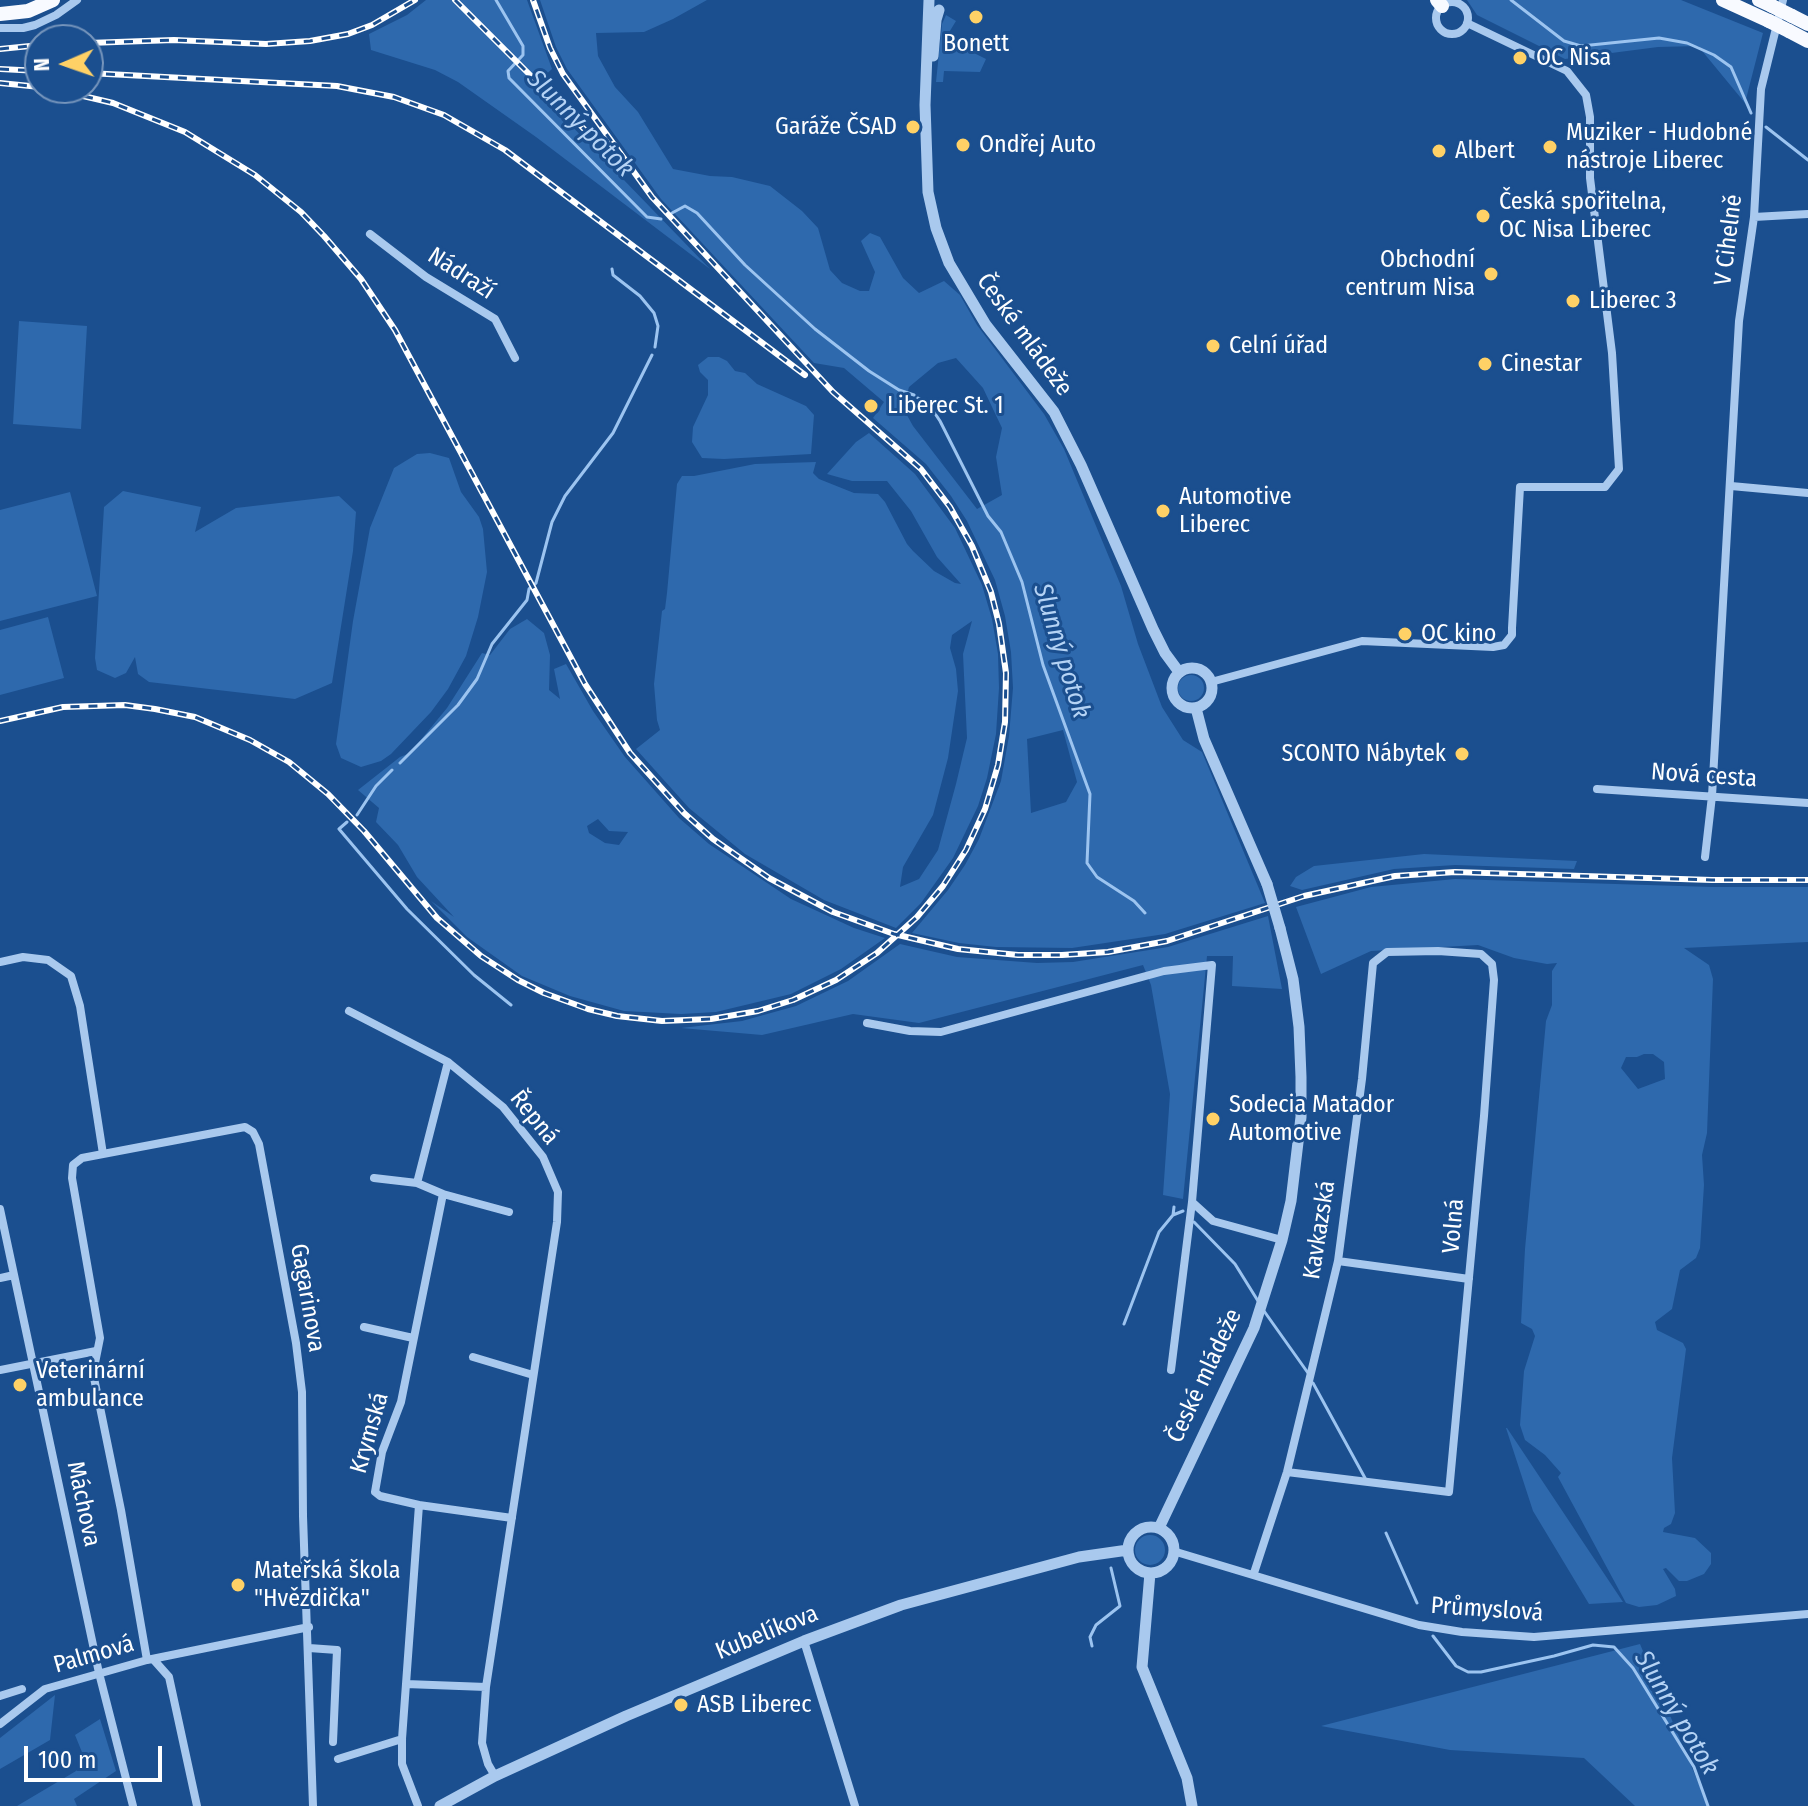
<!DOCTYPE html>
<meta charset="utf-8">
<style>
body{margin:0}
#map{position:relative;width:1808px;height:1806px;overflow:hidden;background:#1b4f8f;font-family:"Fira Sans Condensed",sans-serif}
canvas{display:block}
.north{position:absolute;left:24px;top:24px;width:80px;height:80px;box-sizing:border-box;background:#1b4f8f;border:2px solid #7695bc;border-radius:50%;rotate:268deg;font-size:22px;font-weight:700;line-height:32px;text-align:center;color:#fff}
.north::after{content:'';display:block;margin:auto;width:28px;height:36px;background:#ffd166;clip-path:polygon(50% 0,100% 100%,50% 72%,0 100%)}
.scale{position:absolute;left:24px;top:1746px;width:138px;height:36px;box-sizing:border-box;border:4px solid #fff;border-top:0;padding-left:10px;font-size:24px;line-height:28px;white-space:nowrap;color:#fff;-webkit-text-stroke:6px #1b4f8f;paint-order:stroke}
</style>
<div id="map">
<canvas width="1808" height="1806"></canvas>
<div class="north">N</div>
<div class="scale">100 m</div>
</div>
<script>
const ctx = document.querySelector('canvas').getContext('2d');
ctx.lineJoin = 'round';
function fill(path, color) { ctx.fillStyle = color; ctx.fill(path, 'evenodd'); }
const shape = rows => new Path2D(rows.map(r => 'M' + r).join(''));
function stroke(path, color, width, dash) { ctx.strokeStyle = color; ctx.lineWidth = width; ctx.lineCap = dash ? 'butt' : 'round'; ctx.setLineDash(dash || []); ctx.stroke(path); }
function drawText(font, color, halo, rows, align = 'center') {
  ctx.font = font + ' "Fira Sans Condensed",sans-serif'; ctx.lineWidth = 6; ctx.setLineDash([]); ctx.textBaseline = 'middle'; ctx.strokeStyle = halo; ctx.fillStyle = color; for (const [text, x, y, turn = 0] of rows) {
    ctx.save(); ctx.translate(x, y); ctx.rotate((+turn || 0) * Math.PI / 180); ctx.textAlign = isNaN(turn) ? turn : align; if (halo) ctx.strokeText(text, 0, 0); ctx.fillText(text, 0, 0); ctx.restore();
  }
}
fill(shape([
 [426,0,527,0,552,69,533,86,710,269,536,137,458,82,435,70,371,50,369,34,407,15],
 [540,0,707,0,673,19,644,32,596,33,598,56,615,87,638,112,673,169,710,176,732,177,770,186,802,211,818,228,830,270,842,283,860,291,869,291,875,272,861,241,870,233,880,237,903,278,919,293,944,281,960,295,977,325,1044,414,1064,449,1121,586,1138,644,1162,707,1183,740,1202,752,1265,903,1165,934,1072,948,996,947,959,943,912,933,948,890,965,865,979,839,1001,781,1009,736,1013,688,1011,652,1005,616,995,580,967,521,951,496,926,464,873,418,884,402,844,368,814,363,661,199,567,69,556,47],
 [956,358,983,388,1002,428,996,457,1002,495,977,509,913,426,903,408,909,387,938,363],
 [1063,730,1077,782,1066,802,1031,813,1027,739],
 [1467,0,1681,0,1763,33,1745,103,1698,46,1658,47,1565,59,1477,15],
 [946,15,956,21,945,39,962,50,971,35,973,39,968,50,986,59,980,72,944,71,943,82,936,82,942,24],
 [19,321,87,326,81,429,13,424],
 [708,357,719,357,727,361,735,371,745,373,757,384,806,406,814,415,811,454,724,459,702,458,692,442,693,427,708,395,708,380,700,372,698,365],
 [869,433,915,474,955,528,982,585,992,619,998,654,999,688,996,734,987,778,978,806,953,858,921,903,896,928,824,900,745,854,689,808,636,749,660,730,657,720,654,684,662,611,665,609,667,593,677,484,682,476,694,476,755,464,816,462,813,473,819,479,854,493,878,494,885,502,907,544,913,551,934,571,955,583,961,584,937,557,911,511,887,481,852,481,827,474,856,442],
 [972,621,963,654,967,738,956,784,938,850,919,879,900,887,903,867,933,815,948,758,958,691,956,669,950,648,952,635],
 [430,453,449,458,461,492,479,517,483,529,487,572,478,617,466,656,448,689,431,712,391,754,381,761,361,767,341,758,336,744,353,621,370,528,394,468,417,454],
 [123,491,201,507,195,532,236,508,339,496,356,512,353,551,332,683,295,699,149,682,138,674,135,657,126,673,115,678,97,670,95,658,104,507],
 [70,492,97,596,0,621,0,510],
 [48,617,64,678,0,695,0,630],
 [527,619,544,633,550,655,549,690,560,699,554,669,566,664,593,711,625,757,679,818,709,844,791,899,854,928,885,938,841,969,791,994,716,1012,681,1014,624,1011,570,996,522,976,467,937,431,901,454,917,417,877,398,845,376,822,379,808,358,790,400,757,410,753,447,708,482,653,490,655,510,629],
 [598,819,609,831,628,832,619,845,605,843,589,833,587,826],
 '1178 688a13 13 0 1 1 26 0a13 13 0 1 1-26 0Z',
 [1424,854,1577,861,1574,869,1455,865,1394,869,1302,890,1290,886,1296,877,1314,866],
 [1455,879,1712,887,1808,887,1808,942,1684,948,1709,965,1713,979,1707,1133,1702,1155,1704,1185,1700,1248,1696,1258,1680,1270,1672,1309,1655,1322,1657,1330,1683,1343,1686,1349,1672,1458,1675,1513,1671,1524,1664,1528,1663,1532,1695,1538,1711,1553,1711,1564,1704,1574,1687,1581,1679,1581,1666,1568,1663,1569,1675,1589,1676,1596,1657,1605,1639,1607,1626,1603,1558,1477,1561,1473,1545,1455,1525,1440,1520,1425,1524,1371,1535,1336,1532,1329,1521,1323,1525,1249,1546,1021,1552,1005,1552,971,1557,963,1547,964,1514,958,1478,945,1371,951,1321,974,1296,907,1371,887],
 [1644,1054,1653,1054,1664,1062,1665,1079,1638,1089,1621,1068,1626,1057,1637,1057],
 [1268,916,1282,989,1232,986,1233,956,1207,956,1183,1199,1163,1195,1170,1094,1151,985,1143,965,919,1023,853,1014,762,1035,681,1028,742,1021,796,1006,848,981,900,944,957,957,1037,963,1073,962,1168,947],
 [1506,1428,1507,1428,1623,1602,1589,1604,1533,1511],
 '1135 1550a15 15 0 1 1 30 0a15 15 0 1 1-30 0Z',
 [1640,1644,1708,1806,1635,1806,1584,1758,1450,1750,1321,1726],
 [55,1695,50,1740,0,1769,0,1738],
 [100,1719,116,1771,74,1799,77,1806,17,1806,76,1771,86,1762,75,1735]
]), '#2e69ad');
stroke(shape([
 [496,0,523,46,523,55,508,71,509,78,647,217,661,219],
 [1511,0,1564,41,1581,46,1659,38,1687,43,1714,55,1731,67,1751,113],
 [1766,127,1808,160],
 [672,213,685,206,697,213,745,265,815,329,869,371,899,390,914,395],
 [612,269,613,275,640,296,654,313,658,326,655,347],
 [918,398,928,403,940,421,988,516,1001,532,1022,582,1043,665,1090,794,1087,863,1097,877,1134,901,1145,913],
 [400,763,458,705,477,679,492,644,527,600,529,589,536,583,552,522,565,496,613,433,652,355],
 [357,815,376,786,392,770],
 [347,822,339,829,407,909,474,975,511,1005],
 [1174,1207,1173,1215,1183,1211],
 [1194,1222,1235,1264,1258,1301],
 [1264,1311,1308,1373],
 [1124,1324,1159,1232,1173,1215],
 [1313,1383,1365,1478],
 [1386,1533,1417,1603],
 [1433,1636,1456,1666,1468,1672,1481,1672,1554,1656,1593,1645,1614,1647,1633,1668,1694,1767,1708,1806],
 [1092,1646,1090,1637,1096,1625,1120,1606,1111,1568]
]), '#9cc4f0', 3);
stroke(shape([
 '1436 18a16 16 0 1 1 32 0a16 16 0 1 1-32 0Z',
 [0,28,23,28,35,25,56,15,77,0],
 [1754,217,1808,214],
 [370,234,426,277,495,319,515,358],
 [1731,486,1808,493],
 [1211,682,1362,641,1493,647,1504,645,1512,635,1512,628,1520,487,1605,487,1619,469,1612,353,1590,178,1590,117,1586,95,1567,71,1467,23],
 [1597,789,1808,803],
 [1705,857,1712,796,1739,321,1754,217,1761,89,1783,0],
 [0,962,23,957,48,960,71,976,80,1006,103,1154],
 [349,1011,448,1062,503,1107,543,1157,558,1192,557,1222,486,1687,482,1743,488,1764,495,1776],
 [867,1023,910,1031,941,1032,1164,971,1212,965,1192,1202],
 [374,1178,417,1183],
 [443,1194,509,1212],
 [0,1209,99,1673,133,1806],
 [1338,1261,1469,1279],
 [0,1278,14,1275],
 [364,1327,413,1338],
 [473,1357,533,1375],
 [0,1370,96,1351],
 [1171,1370,1192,1202,1213,1221,1282,1240],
 [419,1505,512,1518],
 [1173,1551,1419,1625,1462,1632,1534,1637,1808,1614],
 [1254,1573,1287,1472,1338,1261,1362,1079,1373,963,1387,952,1438,951,1481,954,1492,964,1494,980,1484,1116,1449,1492,1287,1472],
 [804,1641,855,1806],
 [309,1648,337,1650,333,1742],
 [153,1659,169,1677,197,1806],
 [147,1660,121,1510,93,1373,100,1338,72,1178,73,1165,82,1158,245,1127,253,1132,259,1144,296,1343,302,1392,303,1516,313,1806],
 [406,1684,486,1687],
 [0,1696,22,1689],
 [0,1724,45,1689,147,1660,309,1627],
 [338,1759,402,1739],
 [418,1806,402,1764,402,1739,419,1505,380,1496,375,1492,382,1452,401,1402,443,1194,417,1183,448,1062]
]), '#a9c9ee', 8);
stroke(shape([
 [929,0,925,105,928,192,936,228,949,263,986,325,1054,412,1081,465,1153,629,1165,653,1179,672],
 [933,56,936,20,939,10],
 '1172 688a20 20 0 1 1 40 0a20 20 0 1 1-40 0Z',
 [1196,708,1204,739,1267,884],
 '1128 1550a23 23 0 1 1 46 0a23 23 0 1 1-46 0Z',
 [1159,1528,1254,1328,1282,1240,1291,1201,1301,1117,1301,1077,1299,1027,1293,979,1280,928],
 [1150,1573,1142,1667,1187,1778,1192,1806],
 [440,1806,495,1776,626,1716,804,1641,901,1605,1079,1557,1128,1550]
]), '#a9c9ee', 11);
stroke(shape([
 [1437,0,1442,6],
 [1723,0,1769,21],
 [1759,0,1772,6],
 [0,14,28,11,53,0],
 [1792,16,1808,24],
 [1789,31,1808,41]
]), '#f8faff', 14);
const rail = shape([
 [455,0,612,157],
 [88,43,174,40,266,44,310,41,348,34,372,25,415,0],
 [0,49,40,45],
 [0,69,40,71],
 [88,73,337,86,394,97,444,115,505,150,805,375],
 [0,83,40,87],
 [49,88,113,103,185,132,255,175,301,212,324,236,361,279,395,330,585,684,630,753,684,813,713,839,769,878,833,912,894,934,958,949,1018,955,1062,955,1108,952,1167,941,1304,896,1395,876,1455,872,1712,880,1808,880],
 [0,721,63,707,125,705,155,709,195,717,250,740,289,762,328,794,364,831,437,918,481,956,518,980,544,993,588,1009,617,1016,662,1021,711,1019,758,1011,793,1000,836,980,877,953,917,917,943,886,966,850,985,809,998,765,1005,722,1006,673,999,624,991,592,972,546,950,507,921,469,833,392,652,197,563,74,550,48,533,0]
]);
stroke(rail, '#fff', 6);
stroke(rail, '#1b4f8f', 3, [9]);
stroke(shape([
 [1267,884,1280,928]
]), '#a9c9ee', 11);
stroke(shape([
 [1772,6,1792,16],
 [1769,21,1789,31]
]), '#f8faff', 14);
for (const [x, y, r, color] of [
 [976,17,8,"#ffd166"],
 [1520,58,8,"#ffd166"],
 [913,127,8,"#ffd166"],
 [963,145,8,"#ffd166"],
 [1550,147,8,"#ffd166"],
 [1439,151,8,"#ffd166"],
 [1483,216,8,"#ffd166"],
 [1491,274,8,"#ffd166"],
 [1573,301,8,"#ffd166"],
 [1213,346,8,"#ffd166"],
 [1485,364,8,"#ffd166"],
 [871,406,8,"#ffd166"],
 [1163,511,8,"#ffd166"],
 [1405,634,8,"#ffd166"],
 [1462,754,8,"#ffd166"],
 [1213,1119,8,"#ffd166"],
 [20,1385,8,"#ffd166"],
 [238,1585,8,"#ffd166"],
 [681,1705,8,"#ffd166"]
]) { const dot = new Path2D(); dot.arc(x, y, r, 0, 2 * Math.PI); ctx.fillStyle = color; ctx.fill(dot); stroke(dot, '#1b4f8f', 3); }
drawText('24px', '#fff', '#1b4f8f', [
 ["Bonett",976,44,"center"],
 ["OC Nisa",1536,58],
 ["Garáže ČSAD",897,127,"right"],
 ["Muziker - Hudobné",1566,133],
 ["nástroje Liberec",1566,161],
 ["Ondřej Auto",979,145],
 ["Albert",1455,151],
 ["Česká spořitelna,",1499,202],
 ["OC Nisa Liberec",1499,230],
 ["Obchodní",1475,260,"right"],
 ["centrum Nisa",1475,288,"right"],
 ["Liberec 3",1589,301],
 ["Celní úřad",1229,346],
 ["Cinestar",1501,364],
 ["Liberec St. 1",887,406],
 ["Automotive",1179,497],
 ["Liberec",1179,525],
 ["OC kino",1421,634],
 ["SCONTO Nábytek",1446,754,"right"],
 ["Sodecia Matador",1229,1105],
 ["Automotive",1229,1133],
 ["Veterinární",36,1371],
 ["ambulance",36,1399],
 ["Mateřská škola",254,1571],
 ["\"Hvězdička\"",254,1599],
 ["ASB Liberec",697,1705]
], 'left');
drawText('24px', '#fff', '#1b4f8f', [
 ["V Cihelně",1729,240,-83],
 ["Nádraží",461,274,33],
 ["České mládeže",1024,335,54],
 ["Nová cesta",1704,776,4],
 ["Řepná",534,1118,51],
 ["Volná",1454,1226,-85],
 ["Kavkazská",1320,1230,-81],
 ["Gagarinova",307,1298,80],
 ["České mládeže",1205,1376,-65],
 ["Krymská",370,1433,-74],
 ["Máchova",83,1504,78],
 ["Průmyslová",1487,1610,4],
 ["Kubelíkova",767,1633,-22],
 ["Palmová",94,1655,-16]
]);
drawText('italic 26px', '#b5d3f5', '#1b4f8f', [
 ["Slunný potok",580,124,45],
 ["Slunný potok",1061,651,73],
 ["Slunný potok",1676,1713,59]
]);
</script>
